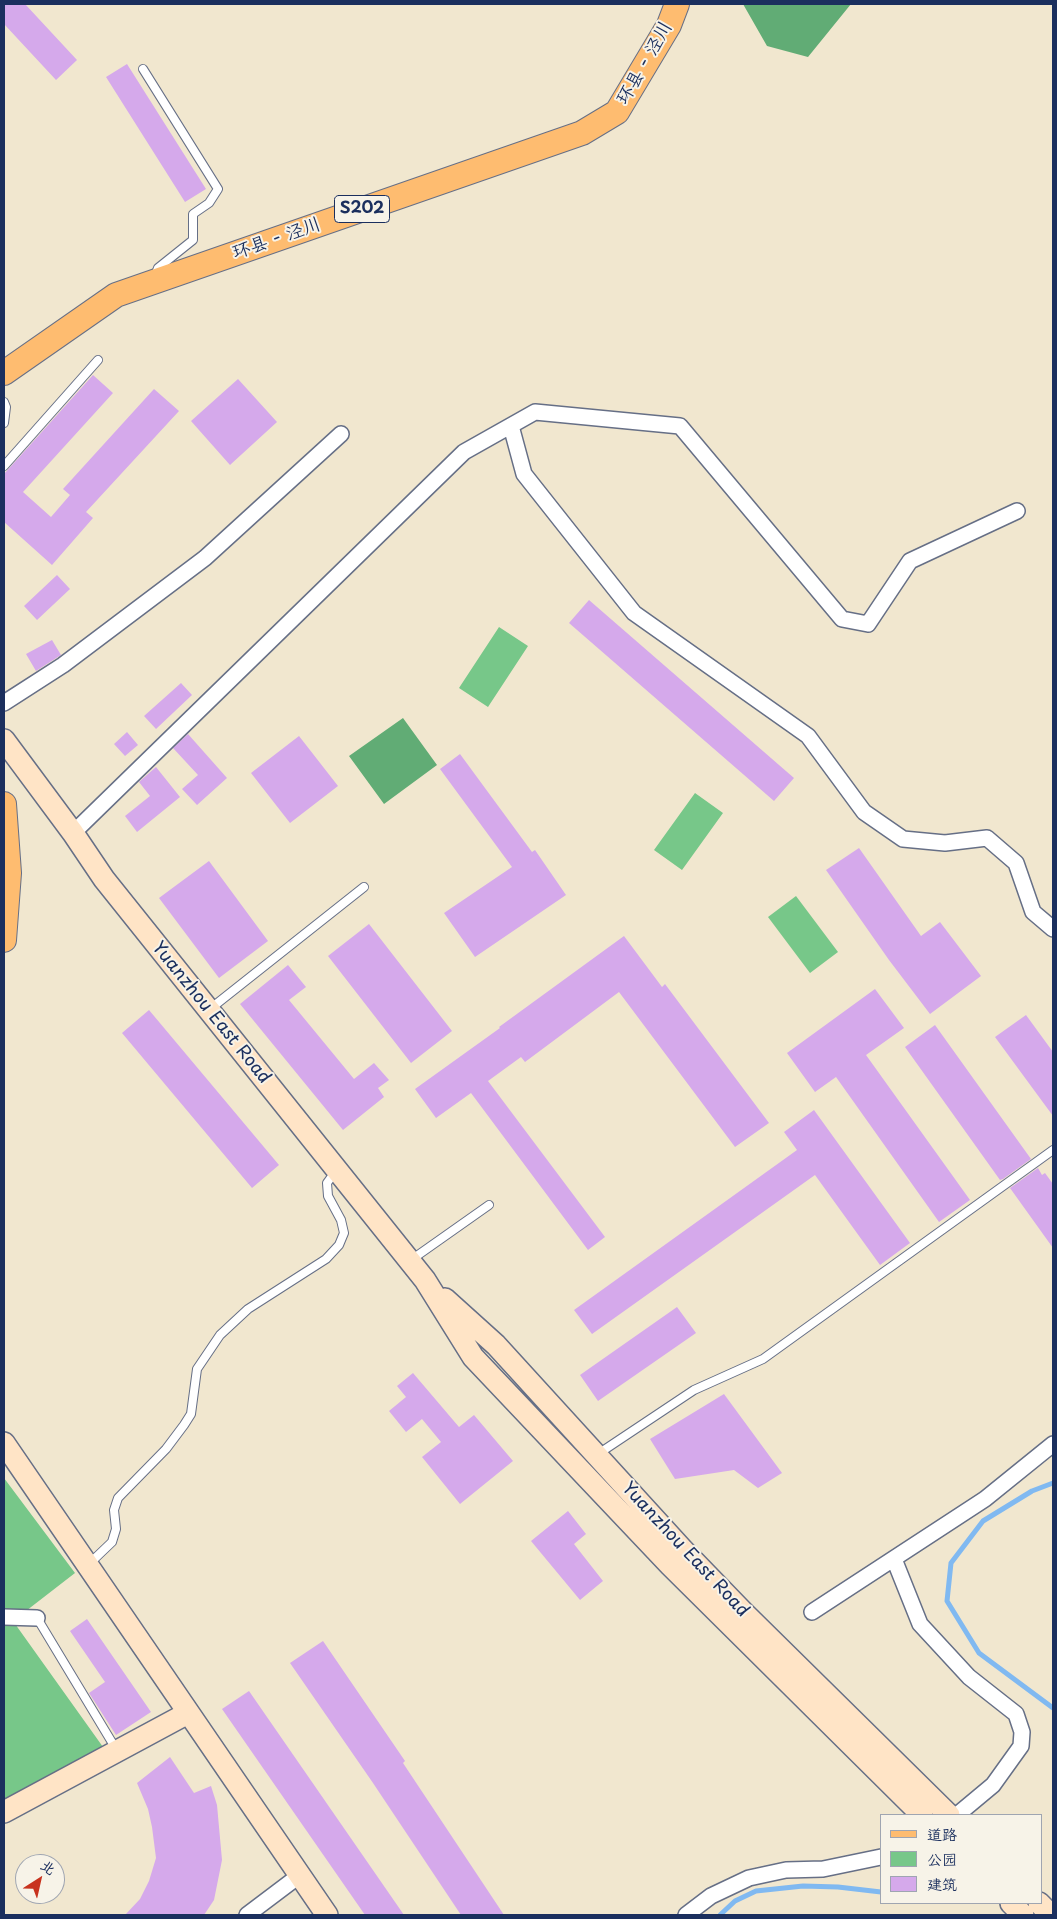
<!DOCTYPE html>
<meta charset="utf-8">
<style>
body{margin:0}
#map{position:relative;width:1057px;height:1919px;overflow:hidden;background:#f1e7cf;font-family:"Playpen Sans","LXGW WenKai TC",sans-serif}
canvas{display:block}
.frame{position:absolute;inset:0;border:5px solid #1b2f5e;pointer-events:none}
.legend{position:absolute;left:880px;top:1814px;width:162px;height:90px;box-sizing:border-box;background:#f7f3e8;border:1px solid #9fa5b1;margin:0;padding:6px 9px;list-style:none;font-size:15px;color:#1b2f5e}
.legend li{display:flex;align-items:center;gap:10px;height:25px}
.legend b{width:25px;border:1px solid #9fa5b1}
.north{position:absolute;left:15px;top:1854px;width:50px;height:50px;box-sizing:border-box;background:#f7f3e8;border:1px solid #9fa5b1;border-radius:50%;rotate:35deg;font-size:14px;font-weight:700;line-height:20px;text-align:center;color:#1b2f5e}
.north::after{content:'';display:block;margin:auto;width:18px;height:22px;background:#c8321e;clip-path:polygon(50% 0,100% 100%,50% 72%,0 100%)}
</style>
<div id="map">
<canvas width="1057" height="1919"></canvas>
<div class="frame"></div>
<ul class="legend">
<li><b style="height:6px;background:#febc70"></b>道路</li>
<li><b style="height:14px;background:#77c789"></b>公园</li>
<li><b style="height:14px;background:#d5a9eb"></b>建筑</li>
</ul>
<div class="north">北</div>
</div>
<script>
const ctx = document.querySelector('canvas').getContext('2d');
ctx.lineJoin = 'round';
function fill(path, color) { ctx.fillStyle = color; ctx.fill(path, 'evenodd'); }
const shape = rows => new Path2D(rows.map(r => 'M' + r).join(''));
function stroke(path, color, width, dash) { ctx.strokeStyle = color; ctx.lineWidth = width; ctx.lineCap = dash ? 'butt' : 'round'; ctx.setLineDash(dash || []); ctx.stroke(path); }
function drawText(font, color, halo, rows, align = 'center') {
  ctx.font = font + ' "Playpen Sans","LXGW WenKai TC",sans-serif'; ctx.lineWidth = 4; ctx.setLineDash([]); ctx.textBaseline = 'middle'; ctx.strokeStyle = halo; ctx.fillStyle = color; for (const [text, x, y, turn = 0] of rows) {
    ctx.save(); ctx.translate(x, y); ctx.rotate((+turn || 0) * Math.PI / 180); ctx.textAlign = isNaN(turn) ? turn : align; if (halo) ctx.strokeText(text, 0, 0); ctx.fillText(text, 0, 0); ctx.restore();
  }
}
fill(shape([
 [499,627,528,646,488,707,459,688],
 [695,793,723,813,682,870,654,850],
 [796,896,838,952,810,973,768,917],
 [4,1478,75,1573,13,1621,103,1747,4,1801]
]), '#77c789');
fill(shape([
 [743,4,851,4,808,57,767,46],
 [403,718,437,765,384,804,349,756]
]), '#61ac75');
stroke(shape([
 [1053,1483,1032,1491,983,1521,951,1563,947,1601,979,1653,1053,1708],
 [720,1915,735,1901,756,1891,803,1886,838,1887,881,1892]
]), '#80b9f1', 5);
fill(shape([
 [4,4,25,4,77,60,56,80,4,24],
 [127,64,206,189,185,202,106,77],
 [93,375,113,393,23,492,51,517,70,495,63,489,154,389,179,411,86,512,93,518,52,565,4,522,4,474],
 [238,379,277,422,230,465,191,421],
 [57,575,70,589,37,620,24,606],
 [589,600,794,778,774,801,569,623],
 [52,640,61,655,36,671,26,654],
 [181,683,192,695,156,729,144,716],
 [127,732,138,745,125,756,114,744],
 [188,734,227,778,197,805,182,789,198,775,173,748],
 [299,736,338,786,290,823,251,773],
 [460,754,532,852,535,850,566,895,475,957,444,913,512,867,440,769],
 [156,767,180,797,137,832,125,816,150,796,139,782],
 [859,848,921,936,940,922,981,976,930,1014,889,960,826,870],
 [209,861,268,941,219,978,159,898],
 [369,924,452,1031,411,1063,328,956],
 [624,936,662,987,665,984,769,1123,735,1147,619,992,525,1062,521,1057,488,1081,605,1237,588,1250,471,1093,436,1118,415,1089,500,1028,499,1027],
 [288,965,306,987,289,1000,354,1079,374,1063,389,1080,378,1088,384,1097,343,1130,240,1004],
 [875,989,904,1028,866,1055,970,1200,939,1222,836,1077,815,1092,787,1053],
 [149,1010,279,1165,252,1188,122,1033],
 [1026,1015,1053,1052,1053,1116,995,1037],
 [935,1025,1031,1159,1003,1179,1000,1180,905,1047],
 [814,1110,910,1243,880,1265,815,1175,592,1334,574,1310,797,1150,784,1132],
 [1038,1168,1042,1175,1045,1173,1053,1184,1053,1248,1010,1188],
 [677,1307,696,1333,598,1401,580,1375],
 [413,1373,459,1427,474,1415,513,1461,460,1504,422,1457,441,1442,422,1419,406,1432,389,1411,406,1397,397,1386],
 [724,1394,782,1473,758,1488,734,1470,675,1479,650,1439],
 [568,1511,586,1534,574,1544,603,1581,580,1600,531,1541],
 [87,1619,151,1712,116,1735,89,1693,105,1682,70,1631],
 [323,1641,405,1761,403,1763,504,1915,461,1915,373,1783,290,1663],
 [249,1691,404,1915,365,1915,222,1709],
 [170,1757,194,1793,211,1786,217,1805,222,1860,214,1900,204,1915,125,1915,140,1899,149,1881,156,1858,152,1827,148,1809,137,1783]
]), '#d5a9eb');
const lane = shape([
 [143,69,218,189,209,203,193,214,193,240,158,268,155,276],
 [4,402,6,407,4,423],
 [4,466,98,360],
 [210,1009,364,887],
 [411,1260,489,1205],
 [598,1454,694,1390,763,1359,1053,1150],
 [89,1564,112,1542,116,1529,114,1510,118,1498,166,1449,184,1425,191,1414,197,1369,220,1335,248,1309,326,1259,339,1245,344,1233,341,1220,328,1196,327,1183,335,1172],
 [37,1618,116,1749]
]);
const street = shape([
 [511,426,524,474,634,613,808,736,864,812,903,839,945,843,987,838,1016,863,1033,912,1053,929],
 [4,703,63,665,205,558,341,434],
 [73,833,464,452,535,412,680,426,842,619,868,624,910,561,1017,511],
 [894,1559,920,1624,969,1677,1016,1714,1022,1732,1021,1746,993,1785,957,1815],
 [812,1612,985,1499,1053,1444],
 [4,1617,37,1618],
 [247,1915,300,1875],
 [686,1915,711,1896,749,1878,786,1870,823,1869,881,1857]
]);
const secondary = shape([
 [4,740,73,833,104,879,425,1280,473,1357,670,1565,922,1815],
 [445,1299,496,1345,683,1550,744,1613,949,1815],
 [4,1443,327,1915],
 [4,1812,188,1713],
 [1011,1903,1023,1915],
 [1039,1903,1051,1915]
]);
const primary = shape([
 [4,373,116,295,582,133,617,112,669,25,677,4],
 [4,804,9,873,4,940]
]);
stroke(lane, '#666f86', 10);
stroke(street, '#666f86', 18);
stroke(secondary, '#666f86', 24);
stroke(primary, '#666f86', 26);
stroke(lane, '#fff', 8);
stroke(street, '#fff', 15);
stroke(secondary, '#ffe4c6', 21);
stroke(primary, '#febc70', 24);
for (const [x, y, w] of [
 [362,209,55]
]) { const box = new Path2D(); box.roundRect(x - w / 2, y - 13.5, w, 27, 4); ctx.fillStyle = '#f7f3e8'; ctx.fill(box); stroke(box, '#1b2f5e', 1); }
drawText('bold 16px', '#1b2f5e', null, [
 ["S202",362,209]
]);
drawText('18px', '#1b2f5e', '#f7f3e8', [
 ["环县 - 泾川",645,63,-60],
 ["环县 - 泾川",277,239,-19],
 ["Yuanzhou East Road",211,1013,51],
 ["Yuanzhou East Road",685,1550,47]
]);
</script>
